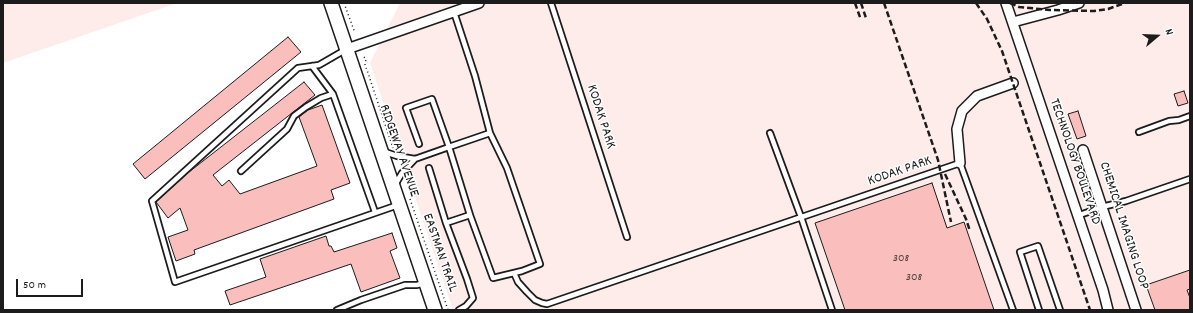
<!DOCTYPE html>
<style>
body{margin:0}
#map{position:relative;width:1193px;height:313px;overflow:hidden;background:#fff;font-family:Dekko,sans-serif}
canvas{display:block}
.frame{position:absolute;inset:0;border:4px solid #1c1c1c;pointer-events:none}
.north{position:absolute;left:1137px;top:16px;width:40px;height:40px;-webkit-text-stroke:3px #fff;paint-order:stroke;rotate:71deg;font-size:11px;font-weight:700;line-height:16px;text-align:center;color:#1c1c1c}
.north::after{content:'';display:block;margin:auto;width:14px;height:18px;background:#1c1c1c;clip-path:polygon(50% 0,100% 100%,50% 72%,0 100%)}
.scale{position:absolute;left:16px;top:279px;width:67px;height:18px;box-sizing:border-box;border:2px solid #1c1c1c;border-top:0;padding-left:5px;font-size:12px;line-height:14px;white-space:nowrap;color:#1c1c1c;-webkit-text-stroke:3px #fff;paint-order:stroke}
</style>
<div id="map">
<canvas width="1193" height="313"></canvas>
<div class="frame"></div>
<div class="north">N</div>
<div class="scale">50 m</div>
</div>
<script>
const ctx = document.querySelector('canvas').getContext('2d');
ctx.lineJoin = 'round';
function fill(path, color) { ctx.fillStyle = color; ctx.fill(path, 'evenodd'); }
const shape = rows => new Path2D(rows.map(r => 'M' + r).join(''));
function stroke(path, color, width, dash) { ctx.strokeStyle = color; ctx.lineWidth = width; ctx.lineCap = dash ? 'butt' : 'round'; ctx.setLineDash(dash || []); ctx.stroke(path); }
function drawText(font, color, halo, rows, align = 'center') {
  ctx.font = font + ' Dekko,sans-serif'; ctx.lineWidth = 3; ctx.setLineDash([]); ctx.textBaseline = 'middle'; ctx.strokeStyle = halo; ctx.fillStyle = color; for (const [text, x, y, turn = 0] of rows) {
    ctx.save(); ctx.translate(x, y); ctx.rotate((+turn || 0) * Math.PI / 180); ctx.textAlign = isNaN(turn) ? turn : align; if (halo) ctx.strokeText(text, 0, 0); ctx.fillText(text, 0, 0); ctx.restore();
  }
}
fill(shape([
 [3,3,177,3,3,63],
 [400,3,1190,3,1190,310,453,310,370,63]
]), '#feeceb');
const building = shape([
 [288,37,301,52,145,179,133,164,288,37],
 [304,82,315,95,213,175,222,186,229,180,240,194,317,166,299,117,308,110,322,105,350,183,331,190,334,199,194,250,195,254,176,261,168,237,188,230,180,208,168,218,156,202,189,172,304,82],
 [1184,91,1188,103,1178,106,1174,94,1184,91],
 [1078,111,1086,136,1077,139,1068,114,1078,111],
 [932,183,947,228,964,222,994,310,845,310,815,223,932,183],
 [392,233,397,248,390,251,400,278,361,292,351,264,230,305,225,291,266,277,260,259,326,236,329,246,331,246,334,252,392,233],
 [1190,270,1190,289,1187,290,1190,298,1190,310,1155,310,1146,285,1190,270]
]);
fill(building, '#fabebc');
stroke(building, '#1c1c1c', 1);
const service = shape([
 [551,3,627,237],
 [345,50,319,65,298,68,152,201,175,282,398,205],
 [312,66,333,94,375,212],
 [1139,132,1169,121,1179,120,1190,116],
 [770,133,801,217,832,310],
 [419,144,406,108,432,99,449,147,490,133,475,76,454,12],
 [385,152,397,156,415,159,449,147,470,215,446,223,467,279,473,298,466,306,459,310],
 [429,168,446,223],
 [241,171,287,129,294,116,306,107,321,98,333,94],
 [395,185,402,173,415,159],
 [470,215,493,278,522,271,540,264,507,168,490,133],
 [1077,216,1102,207,1126,201,1190,179],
 [514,273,518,282,527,292,535,300,542,303,547,304,960,163,1013,310],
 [337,310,361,300,405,285,417,285,424,283],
 [1039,310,1020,252,1038,246,1060,310]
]);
const minor = shape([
 [1006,3,1103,290,1108,310],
 [1013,22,1058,10,1079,3],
 [347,49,479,3],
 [1083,150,1136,310],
 [960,163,957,129,962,111,977,96,1013,83]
]);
const secondary = shape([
 [331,3,435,310]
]);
stroke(service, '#1c1c1c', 8);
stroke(minor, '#1c1c1c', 12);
stroke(secondary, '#1c1c1c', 16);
stroke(shape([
 [344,3,355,33],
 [364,57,366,59,365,65,368,73,393,148],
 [410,199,448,310]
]), '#1c1c1c', 1.5, [1, 3]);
stroke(service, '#fff', 4.5);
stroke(minor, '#fff', 9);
stroke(secondary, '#fff', 13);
stroke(shape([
 [855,3,861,20],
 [861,3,866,18],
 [884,3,938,160,951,222],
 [976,3,987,19,1002,51,1090,310],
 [1010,3,1019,7,1050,10,1094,11,1108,9,1125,3],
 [945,174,966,219,970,231]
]), '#1c1c1c', 2.5, [6, 3]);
drawText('12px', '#544444', null, [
 ["308",901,259],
 ["308",914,278]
]);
drawText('14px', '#1c1c1c', '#fff', [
 ["KODAK PARK",600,117,72],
 ["RIDGEWAY AVENUE",398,151,71],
 ["TECHNOLOGY BOULEVARD",1074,162,71],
 ["KODAK PARK",900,172,-19],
 ["CHEMICAL IMAGING LOOP",1123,226,72],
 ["EASTMAN TRAIL",439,253,71]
]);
</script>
